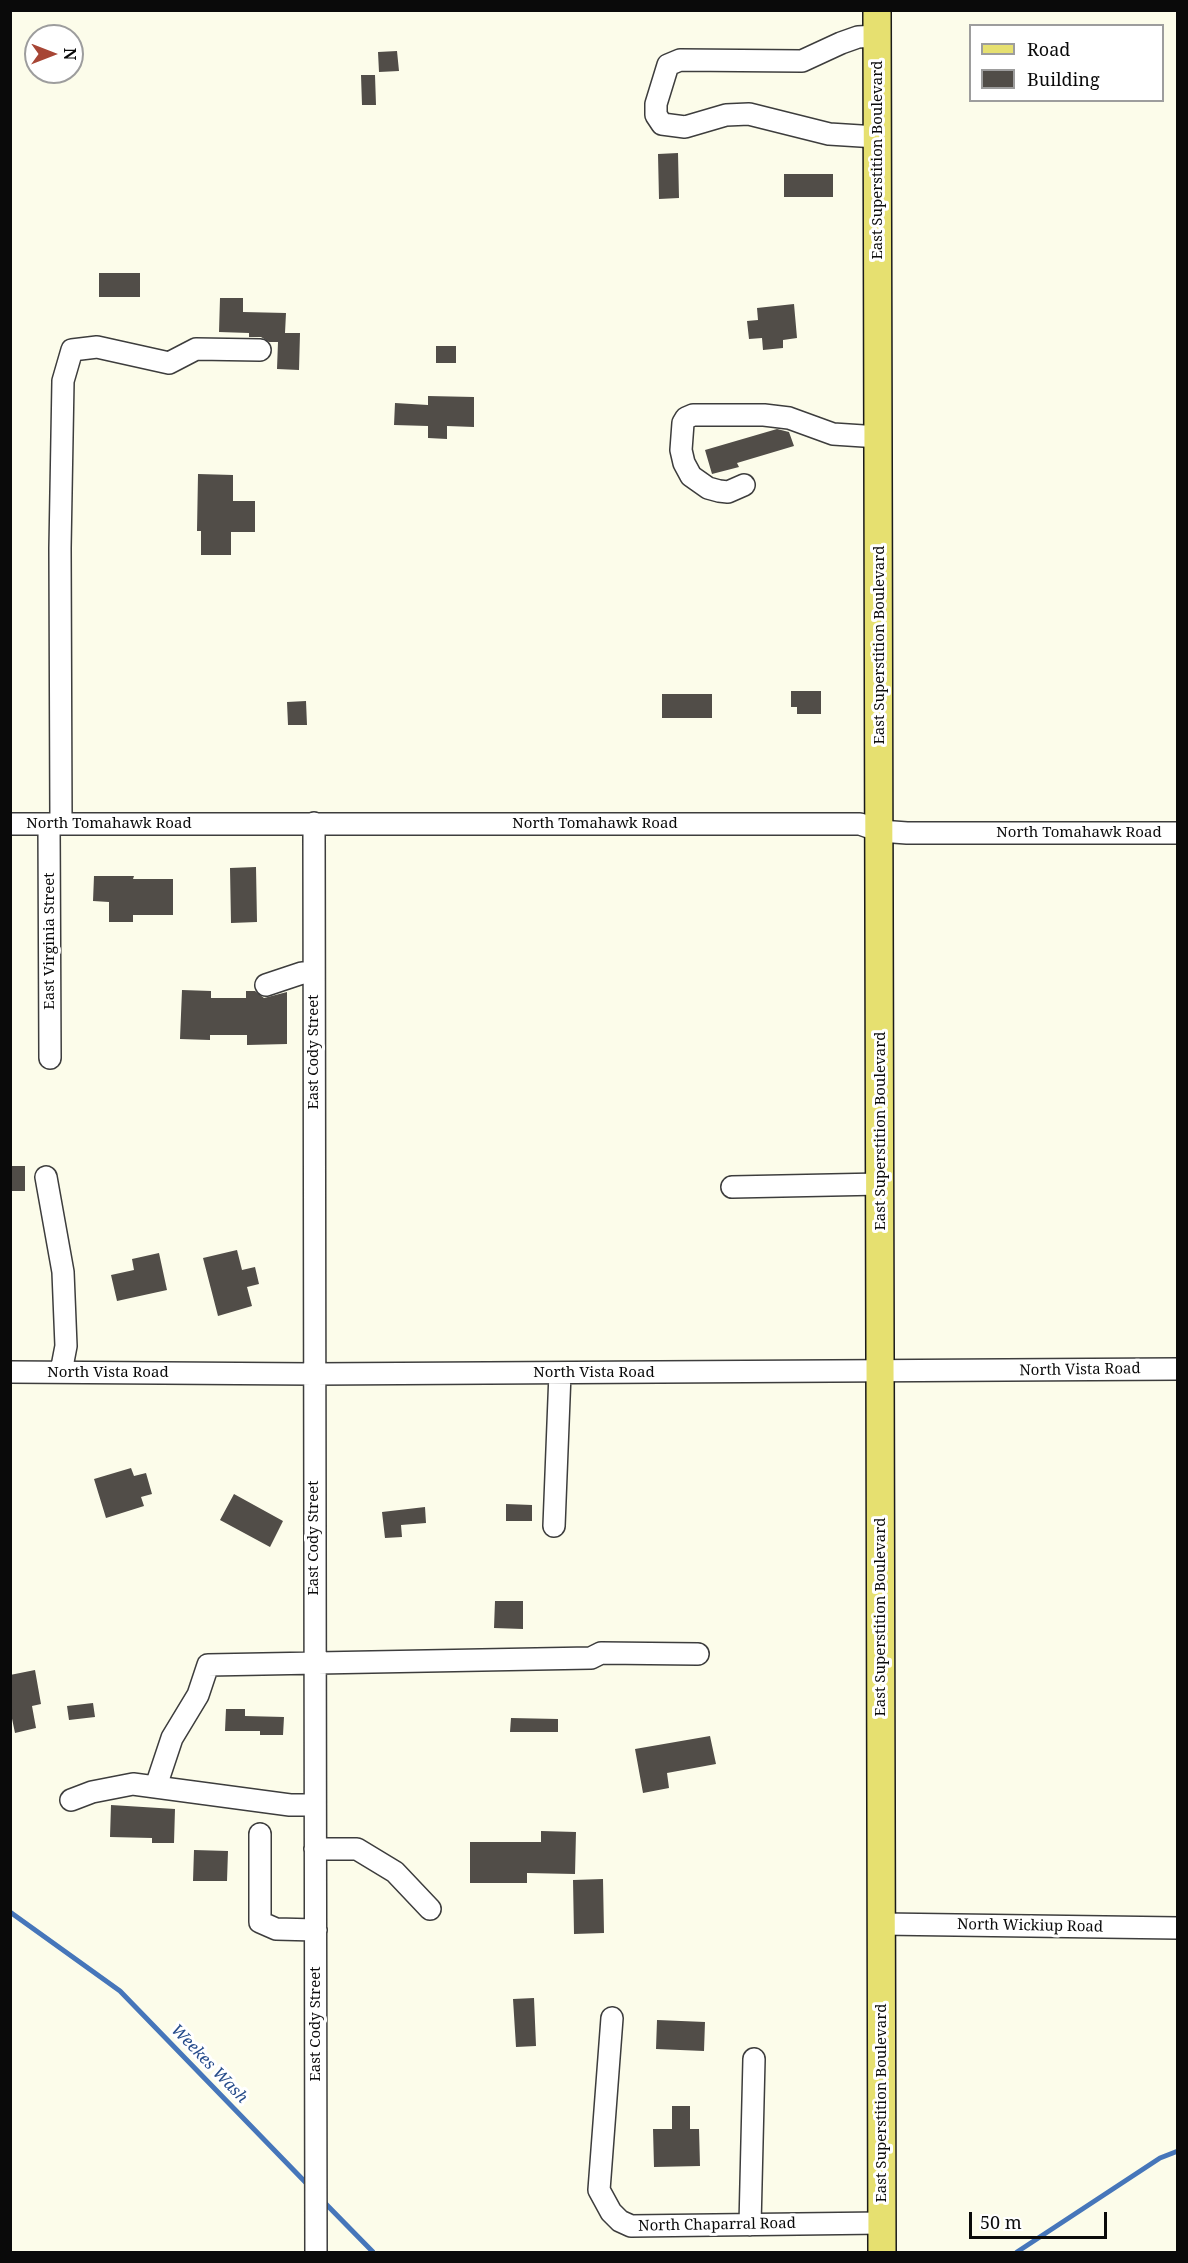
<!DOCTYPE html>
<style>
body{margin:0}
#map{position:relative;width:1188px;height:2263px;overflow:hidden;background:#fcfcea;font-family:"Noto Serif",serif}
canvas{display:block}
.frame{position:absolute;inset:0;border:12px solid #0a0a0a;pointer-events:none}
.legend{position:absolute;left:969px;top:24px;width:195px;height:78px;box-sizing:border-box;background:#fff;border:2px solid #9d9d9d;margin:0;padding:8px 10px;list-style:none;font-size:18px;color:#0a0a0a}
.legend li{display:flex;align-items:center;gap:12px;height:30px}
.legend b{width:30px;border:2px solid #9d9d9d}
.north{position:absolute;left:24px;top:24px;width:60px;height:60px;box-sizing:border-box;background:#fff;border:2px solid #9d9d9d;border-radius:50%;rotate:90deg;font-size:16px;font-weight:700;line-height:24px;text-align:center;color:#0a0a0a}
.north::after{content:'';display:block;margin:auto;width:21px;height:27px;background:#a74635;clip-path:polygon(50% 0,100% 100%,50% 72%,0 100%)}
.scale{position:absolute;left:969px;top:2212px;width:138px;height:27px;box-sizing:border-box;border:3px solid #0a0a0a;border-top:0;padding-left:8px;font-size:18px;line-height:21px;white-space:nowrap;color:#0a0a0a;-webkit-text-stroke:4px #fff;paint-order:stroke}
</style>
<div id="map">
<canvas width="1188" height="2263"></canvas>
<div class="frame"></div>
<ul class="legend">
<li><b style="height:8px;background:#e6e070"></b>Road</li>
<li><b style="height:16px;background:#514d48"></b>Building</li>
</ul>
<div class="north">N</div>
<div class="scale">50 m</div>
</div>
<script>
const ctx = document.querySelector('canvas').getContext('2d');
ctx.lineJoin = 'round';
const shape = rows => new Path2D(rows.map(r => 'M' + r).join(''));
function stroke(path, color, width, dash) { ctx.strokeStyle = color; ctx.lineWidth = width; ctx.lineCap = dash ? 'butt' : 'round'; ctx.setLineDash(dash || []); ctx.stroke(path); }
function fill(path, color) { ctx.fillStyle = color; ctx.fill(path, 'evenodd'); }
function drawText(font, color, halo, rows, align = 'center') {
  ctx.font = font + ' "Noto Serif",serif'; ctx.lineWidth = 6; ctx.setLineDash([]); ctx.textBaseline = 'middle'; ctx.strokeStyle = halo; ctx.fillStyle = color; for (const [text, x, y, turn = 0] of rows) {
    ctx.save(); ctx.translate(x, y); ctx.rotate((+turn || 0) * Math.PI / 180); ctx.textAlign = isNaN(turn) ? turn : align; if (halo) ctx.strokeText(text, 0, 0); ctx.fillText(text, 0, 0); ctx.restore();
  }
}
stroke(shape([
 [10,1912,120,1991,310,2187],
 [322,2200,373,2252],
 [1017,2252,1160,2158,1178,2151]
]), '#4676ba', 5);
fill(shape([
 [397,51,399,71,379,72,378,52],
 [361,75,375,75,376,105,362,105],
 [678,153,679,198,659,199,658,154],
 [784,174,833,174,833,197,784,197],
 [99,273,140,273,140,297,99,297],
 [220,298,243,298,243,312,286,313,285,333,300,333,299,370,277,369,278,342,269,342,261,337,249,337,249,333,219,332],
 [794,304,797,338,783,340,783,348,763,350,762,338,749,339,747,321,758,320,757,308],
 [436,346,456,346,456,363,436,363],
 [428,396,474,397,474,427,447,426,447,439,428,438,428,426,394,425,395,403,428,405],
 [777,429,789,432,794,446,737,463,739,467,712,474,705,450],
 [198,474,233,475,233,501,255,501,255,532,231,532,231,555,201,555,201,531,197,531],
 [791,691,821,691,821,714,797,714,797,707,791,707],
 [662,694,712,694,712,718,662,718],
 [306,701,307,725,288,725,287,702],
 [256,867,257,922,231,923,230,868],
 [94,876,134,876,133,879,173,879,173,915,133,915,133,922,109,922,109,902,93,901],
 [182,990,211,991,211,998,246,998,246,991,255,991,264,998,287,992,287,1044,247,1045,247,1035,210,1035,210,1040,180,1039],
 [10,1166,25,1166,25,1191,10,1191],
 [237,1250,242,1270,255,1267,259,1284,247,1287,252,1306,218,1316,203,1258],
 [159,1253,167,1290,117,1301,111,1275,134,1270,132,1259],
 [131,1468,134,1476,146,1473,152,1494,141,1497,144,1506,106,1518,94,1479],
 [234,1494,283,1521,270,1547,220,1520],
 [506,1504,532,1505,532,1521,506,1521],
 [425,1507,426,1523,401,1525,402,1537,385,1538,382,1512],
 [495,1601,523,1601,523,1629,494,1628],
 [35,1670,41,1704,32,1706,36,1728,15,1733,10,1709,10,1675],
 [93,1703,95,1717,69,1720,67,1706],
 [226,1709,245,1709,245,1716,284,1717,283,1735,260,1735,260,1731,225,1731],
 [511,1718,558,1719,558,1732,510,1732],
 [710,1736,716,1764,667,1773,669,1788,643,1793,635,1749],
 [111,1805,175,1809,174,1843,152,1843,152,1838,110,1837],
 [541,1831,576,1832,575,1874,527,1873,527,1883,470,1883,470,1842,541,1842],
 [194,1850,228,1851,227,1881,193,1881],
 [603,1879,604,1933,574,1934,573,1880],
 [534,1998,536,2046,516,2047,513,1999],
 [657,2020,705,2022,704,2051,656,2049],
 [672,2106,690,2106,690,2129,699,2129,700,2166,654,2167,653,2129,672,2129]
]), '#514d48');
const minor = shape([
 [877,36,858,37,841,43,802,61,680,60,668,65,656,104,656,115,662,124,685,127,726,115,749,114,829,134,877,137],
 [744,485,728,492,719,491,708,488,691,476,684,463,681,450,683,423,686,418,693,415,764,415,789,418,833,434,879,437],
 [314,823,316,2252],
 [10,824,860,824,880,831,907,833,1178,833],
 [49,824,50,1058],
 [61,824,60,548,63,381,72,350,97,347,169,363,196,349,260,350],
 [266,985,302,973,314,974],
 [46,1177,63,1272,66,1346,61,1372],
 [732,1187,881,1184],
 [10,1372,314,1374,1178,1369],
 [554,1526,560,1373],
 [156,1786,172,1738,198,1695,208,1665,591,1658,601,1653,698,1654],
 [71,1800,92,1792,133,1784,290,1805,315,1805],
 [260,1834,260,1922,276,1929,316,1930],
 [315,1849,357,1849,395,1872,430,1909],
 [882,1924,1178,1928],
 [612,2018,599,2190,611,2212,620,2221,631,2226,882,2223],
 [750,2225,754,2059]
]);
const major = shape([
 [877,10,882,2252]
]);
stroke(minor, '#3d3d3d', 24);
stroke(major, '#1b1b1b', 30);
stroke(minor, '#fff', 21);
stroke(major, '#e6e070', 27);
drawText('15px', '#0a0a0a', '#fff', [
 ["East Superstition Boulevard",878,160,-90],
 ["East Superstition Boulevard",880,645,-90],
 ["North Tomahawk Road",109,824],
 ["North Tomahawk Road",595,824],
 ["North Tomahawk Road",1079,833],
 ["East Virginia Street",50,941,-90],
 ["East Cody Street",314,1052,-90],
 ["East Superstition Boulevard",881,1131,-90],
 ["North Vista Road",1080,1370,-1],
 ["North Vista Road",108,1373],
 ["North Vista Road",594,1373],
 ["East Cody Street",314,1538,-90],
 ["East Superstition Boulevard",881,1617,-90],
 ["North Wickiup Road",1030,1926,1],
 ["East Cody Street",316,2024,-90],
 ["East Superstition Boulevard",882,2103,-90],
 ["North Chaparral Road",717,2225,-1]
]);
drawText('italic 16px', '#254b8a', '#fff', [
 ["Weekes Wash",209,2064,46]
]);
</script>
